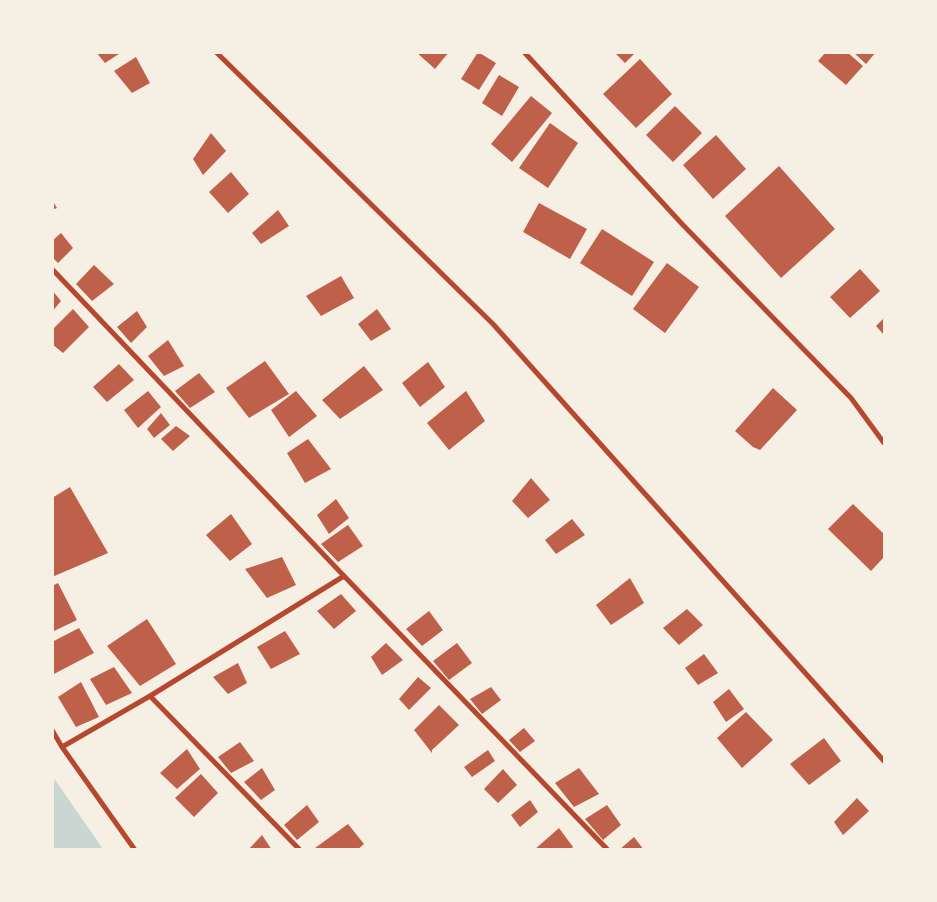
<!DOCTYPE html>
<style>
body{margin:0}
#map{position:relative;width:937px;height:902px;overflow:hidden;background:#f6efe4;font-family:Overpass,sans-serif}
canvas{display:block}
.frame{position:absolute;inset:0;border:54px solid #f6efe4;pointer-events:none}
</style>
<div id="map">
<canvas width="937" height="902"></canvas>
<div class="frame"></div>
</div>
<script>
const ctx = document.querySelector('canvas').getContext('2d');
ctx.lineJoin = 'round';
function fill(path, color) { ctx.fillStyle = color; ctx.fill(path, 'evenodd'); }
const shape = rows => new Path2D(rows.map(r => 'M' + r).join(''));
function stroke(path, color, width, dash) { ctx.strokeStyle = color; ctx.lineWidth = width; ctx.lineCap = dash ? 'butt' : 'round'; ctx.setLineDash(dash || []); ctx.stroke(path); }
fill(shape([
 [53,777,103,849,53,849]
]), '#c9d6d2');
fill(shape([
 [96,52,122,52,105,63],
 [416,52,449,52,435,69],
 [478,52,496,63,479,90,461,79],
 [614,52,636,52,625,63],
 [826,52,847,52,863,66,846,85,818,61],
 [853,52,876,52,866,64],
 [136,57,150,83,132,93,114,71],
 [640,59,672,94,636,128,603,94],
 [499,75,519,87,502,116,482,103],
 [531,96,552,113,512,162,491,144],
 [675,106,702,133,673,162,646,135],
 [550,123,578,143,548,188,519,168],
 [211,133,226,151,203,175,193,159],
 [716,135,746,169,713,199,683,165],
 [779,166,835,229,781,278,725,216],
 [231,172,249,194,228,213,209,192],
 [52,200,57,208,52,210],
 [539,203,587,229,570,259,523,232],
 [278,210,289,226,261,244,252,233],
 [602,229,654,262,632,296,580,263],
 [61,233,73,248,58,263,52,257,52,241],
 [667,263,699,287,665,333,633,309],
 [94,265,114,284,92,301,76,284],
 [860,269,880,291,850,318,830,297],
 [341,276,354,298,321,316,306,296],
 [52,290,61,301,52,312],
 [73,309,89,327,63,353,52,344,52,330],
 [377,309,391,329,371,341,358,324],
 [137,311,147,327,131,343,117,327],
 [884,318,884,335,876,326],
 [168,340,184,366,164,376,148,356],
 [265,361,289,394,249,418,226,388],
 [428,362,445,387,420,407,402,383],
 [119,364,134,380,107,402,93,387],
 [364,366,383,390,340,419,322,400],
 [199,373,215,392,190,408,175,391],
 [773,388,797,410,760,450,753,447,735,431],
 [148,391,161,407,138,428,124,410],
 [296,391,317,416,289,437,271,410],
 [466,391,485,421,449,450,427,423],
 [161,413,170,425,154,438,147,429],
 [176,426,190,436,173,451,161,439],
 [308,439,331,469,305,483,287,453],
 [531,478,550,500,528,518,512,501],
 [70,487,108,553,52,577,52,498],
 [336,499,349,518,329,534,317,515],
 [853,504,884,534,884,557,871,571,828,529],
 [231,514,252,544,230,561,206,535],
 [572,519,585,535,556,554,545,540],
 [348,525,363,546,338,562,321,544],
 [282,557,296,585,267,598,245,569],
 [630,578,644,603,611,625,596,605],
 [58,583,77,620,52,632,52,586],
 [341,594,356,611,334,629,317,611],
 [687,609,703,625,679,645,663,628],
 [429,611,443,630,422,646,406,629],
 [147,619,176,664,140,686,107,646],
 [79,628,94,653,52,675,52,642],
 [285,631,300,654,271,669,257,647],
 [386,643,403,660,382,675,371,657],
 [457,643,472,663,449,680,433,661],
 [704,654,718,673,698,685,685,668],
 [238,663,247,683,228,694,213,677],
 [114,667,132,693,106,705,90,679],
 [418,677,431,688,409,710,399,699],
 [81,682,99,717,76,727,58,697],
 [491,687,501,700,482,714,470,699],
 [729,689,744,709,726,722,713,702],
 [439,705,459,725,432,750,432,753,414,730],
 [746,712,773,740,742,768,717,738],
 [524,728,535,741,520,752,509,740],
 [824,738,841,761,809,785,790,764],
 [240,742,254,761,231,773,218,757],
 [187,749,200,769,177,789,160,773],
 [488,750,495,761,472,777,464,767],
 [262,768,275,790,261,800,244,782],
 [579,768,599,794,574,807,555,783],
 [503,769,517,785,498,803,484,789],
 [201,774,218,793,194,817,175,798],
 [857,798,869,811,843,835,834,822],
 [530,800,538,812,520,827,511,815],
 [307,805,319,822,297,840,284,825],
 [607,805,621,825,603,840,585,819],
 [348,824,364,844,357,850,315,848],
 [559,828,573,847,570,850,534,850],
 [262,835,272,850,248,850],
 [634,837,644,850,619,850]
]), '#bf614a');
stroke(shape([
 [216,52,493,324,884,761],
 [524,52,683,225,851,398,884,443],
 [52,269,344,576,608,850],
 [150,696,300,850],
 [52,730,62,747,135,850],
 [62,747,150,696,344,576]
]), '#b5482f', 5);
</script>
